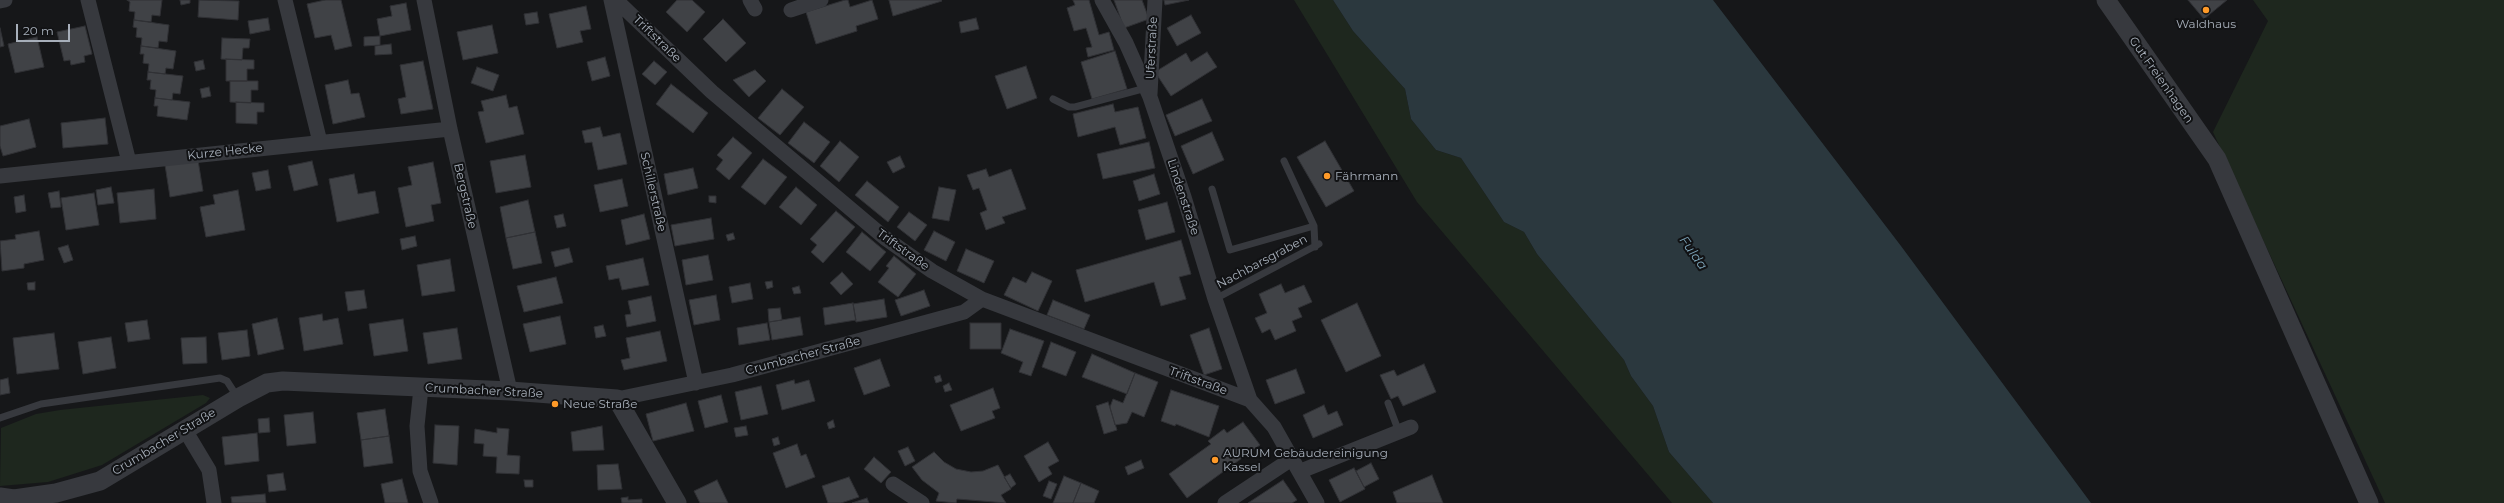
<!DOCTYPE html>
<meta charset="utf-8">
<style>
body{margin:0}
#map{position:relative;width:2504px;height:503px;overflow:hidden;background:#161719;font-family:Montserrat,sans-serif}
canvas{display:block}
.scale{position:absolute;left:16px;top:24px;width:54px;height:18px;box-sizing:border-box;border:2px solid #a7afba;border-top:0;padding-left:5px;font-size:12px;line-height:14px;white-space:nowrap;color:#a7afba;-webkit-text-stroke:3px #111214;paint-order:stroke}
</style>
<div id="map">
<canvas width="2504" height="503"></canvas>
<div class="scale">20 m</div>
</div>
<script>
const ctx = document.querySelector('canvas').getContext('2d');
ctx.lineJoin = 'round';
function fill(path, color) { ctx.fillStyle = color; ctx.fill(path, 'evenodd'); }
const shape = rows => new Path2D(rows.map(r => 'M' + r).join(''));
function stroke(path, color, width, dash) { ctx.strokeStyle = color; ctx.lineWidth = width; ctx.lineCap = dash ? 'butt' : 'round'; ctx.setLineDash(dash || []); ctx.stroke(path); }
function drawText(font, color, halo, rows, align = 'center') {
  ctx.font = font + ' Montserrat,sans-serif'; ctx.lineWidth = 4; ctx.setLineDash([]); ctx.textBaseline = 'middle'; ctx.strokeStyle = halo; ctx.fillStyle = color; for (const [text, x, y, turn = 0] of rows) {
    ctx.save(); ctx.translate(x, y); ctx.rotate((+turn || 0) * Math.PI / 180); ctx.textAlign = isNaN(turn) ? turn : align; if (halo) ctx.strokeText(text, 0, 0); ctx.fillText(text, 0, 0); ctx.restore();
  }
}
fill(shape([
 [1294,0,1333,0,1353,31,1405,89,1411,119,1436,150,1461,158,1504,222,1524,232,1537,254,1624,360,1631,376,1653,406,1669,452,1713,503,1672,503,1417,202],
 [2253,0,2504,0,2504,503,2385,503,2213,132,2268,21],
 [203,395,210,398,206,403,102,465,48,482,0,486,1,428,36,414,60,410]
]), '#1e271e');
fill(shape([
 [1333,0,1713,0,1901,246,2091,503,1713,503,1669,452,1653,406,1631,376,1624,360,1537,254,1524,232,1504,222,1461,158,1436,150,1411,119,1405,89,1353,31]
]), '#2b383e');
const building = shape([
 [127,0,162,0,160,16,152,15,151,22,134,20,135,12,129,11,130,2,127,0],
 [180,0,190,0,190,3,181,5,180,0],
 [199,0,239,1,238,20,198,17,199,0],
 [325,0,341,0,352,46,335,50,331,35,315,38,307,4,325,0],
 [677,0,692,0,705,12,687,32,666,12,677,0],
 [845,0,848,0,850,7,872,0,878,19,856,26,857,31,816,44,806,12,845,0],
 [889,0,941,0,942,1,893,16,889,0],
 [1073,0,1089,0,1099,35,1109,32,1114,50,1088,57,1086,48,1092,47,1086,28,1074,31,1067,8,1075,5,1073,0],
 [1114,0,1142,0,1149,19,1124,28,1114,0],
 [1164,0,1189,0,1165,5,1164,0],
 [2188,0,2227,0,2204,19,2188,0],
 [406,3,411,30,380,36,377,19,392,16,390,6,406,3],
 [586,6,591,29,580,31,583,42,557,48,549,14,586,6],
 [537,12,539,23,526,25,524,14,537,12],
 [1191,15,1201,33,1177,46,1167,28,1191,15],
 [268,18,270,30,250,34,248,21,268,18],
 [976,18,979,29,961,33,959,22,976,18],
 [723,19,746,43,726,62,703,39,723,19],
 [134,20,169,25,167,42,159,41,158,48,141,46,142,38,136,37,137,28,133,27,134,20],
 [492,25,498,53,463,60,457,32,492,25],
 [85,26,92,54,84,56,85,62,71,65,70,60,64,61,57,32,85,26],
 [0,28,4,46,0,47,0,28],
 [380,36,380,45,364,46,364,37,380,36],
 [37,37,44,67,15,73,8,44,37,37],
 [222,38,250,39,249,48,243,48,242,60,221,59,222,38],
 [391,44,392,54,375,55,375,46,391,44],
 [141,46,176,51,173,69,166,68,165,74,148,72,149,64,143,63,144,54,140,54,141,46],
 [1115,51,1127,89,1092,99,1081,62,1115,51],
 [1207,52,1217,67,1171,96,1155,72,1186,53,1191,62,1207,52],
 [605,57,610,76,592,81,587,62,605,57],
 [226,59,254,60,254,69,247,69,247,81,226,81,226,59],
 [203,60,205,69,196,71,194,62,203,60],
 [423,61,433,109,401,114,398,99,406,97,400,65,423,61],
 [654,61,667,72,655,85,642,74,654,61],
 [1026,66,1037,98,1007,109,995,76,1026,66],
 [477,67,499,75,493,91,471,83,477,67],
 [755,70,766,81,749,97,733,80,755,70],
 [148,72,183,76,180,94,173,93,172,100,155,98,156,90,150,89,151,80,147,80,148,72],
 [348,80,351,94,359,93,365,117,333,124,325,85,348,80],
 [230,81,258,81,258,90,251,90,251,103,230,102,230,81],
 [671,84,708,113,693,133,656,104,671,84],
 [209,87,211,96,202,98,200,89,209,87],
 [782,89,804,107,780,135,758,118,782,89],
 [506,95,509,108,517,106,524,134,486,143,478,112,484,111,481,101,506,95],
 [155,98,190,102,187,120,157,116,158,106,154,106,155,98],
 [1202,99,1212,121,1175,136,1166,115,1202,99],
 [236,102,264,103,264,112,257,112,257,124,236,123,236,102],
 [1113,104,1115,112,1138,107,1146,138,1120,145,1115,127,1078,137,1073,114,1113,104],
 [105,118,108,144,63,148,61,123,105,118],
 [29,119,36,147,3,156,0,146,0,126,29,119],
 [804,122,830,142,814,163,788,143,804,122],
 [600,127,603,137,620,133,627,164,598,170,592,142,585,143,582,131,600,127],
 [1212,132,1224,160,1193,174,1181,146,1212,132],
 [733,137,752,153,729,180,716,169,723,160,717,155,733,137],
 [840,141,859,157,839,182,820,166,840,141],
 [1325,141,1354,191,1326,207,1297,157,1325,141],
 [1149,142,1155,168,1103,179,1097,154,1149,142],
 [525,155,531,187,496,193,490,161,525,155],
 [900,156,905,167,893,173,887,162,900,156],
 [763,159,787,177,765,205,741,187,763,159],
 [198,160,203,191,170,197,165,165,198,160],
 [312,161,318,185,294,191,288,166,312,161],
 [433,162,441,203,431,205,434,221,406,227,398,188,412,185,408,167,433,162],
 [693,168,698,188,668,195,664,174,693,168],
 [986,169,989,177,1011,169,1026,209,1002,217,1005,223,986,230,980,213,987,210,979,188,973,190,967,175,986,169],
 [268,170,271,188,256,191,252,173,268,170],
 [354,174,358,194,375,191,379,213,337,222,329,179,354,174],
 [1154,174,1160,194,1139,201,1133,181,1154,174],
 [622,179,628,206,600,212,594,185,622,179],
 [867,181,899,207,888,222,855,195,867,181],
 [111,187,114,203,98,205,96,190,111,187],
 [796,187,817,205,801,225,779,207,796,187],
 [939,187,956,190,949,221,932,218,939,187],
 [154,189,156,219,120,223,117,193,154,189],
 [238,190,245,230,206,237,200,207,215,204,213,195,238,190],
 [59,191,61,207,51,208,48,193,59,191],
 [94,193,99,225,66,230,61,198,94,193],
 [24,195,26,211,16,213,14,197,24,195],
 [709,196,716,196,716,203,709,202,709,196],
 [528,200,535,232,506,238,500,207,528,200],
 [1167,202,1175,232,1146,240,1138,210,1167,202],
 [836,211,855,227,823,263,811,252,817,245,810,239,836,211],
 [909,212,927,225,915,241,897,227,909,212],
 [563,214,566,226,557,228,554,216,563,214],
 [644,214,650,239,626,245,621,220,644,214],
 [711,218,714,239,675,246,671,225,711,218],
 [39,231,44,260,24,264,24,268,2,271,0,241,16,239,15,235,39,231],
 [934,231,955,242,946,261,924,250,934,231],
 [535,232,542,263,513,269,506,238,535,232],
 [862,232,886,252,870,271,846,252,862,232],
 [733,233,735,239,728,241,726,235,733,233],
 [415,236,417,246,402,250,400,239,415,236],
 [1181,240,1191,274,1179,277,1186,299,1161,306,1154,282,1085,302,1076,270,1181,240],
 [68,245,73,260,64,263,58,248,68,245],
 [569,248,573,262,555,267,551,252,569,248],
 [966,249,994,261,984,283,957,271,966,249],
 [708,255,713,280,686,285,682,260,708,255],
 [894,256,916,274,898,297,878,282,889,268,886,266,894,256],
 [643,258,649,285,622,290,619,278,609,280,606,266,643,258],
 [450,259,455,291,422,296,417,265,450,259],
 [842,272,853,284,841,295,830,283,842,272],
 [1032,272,1052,281,1038,311,1004,295,1013,277,1026,283,1032,272],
 [556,277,563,303,524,312,517,286,556,277],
 [772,281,773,287,767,289,765,282,772,281],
 [35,282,35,290,28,290,27,283,35,282],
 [750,283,753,299,732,303,729,287,750,283],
 [1281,284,1285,293,1304,285,1312,302,1298,308,1302,317,1292,321,1296,331,1275,340,1270,329,1262,333,1255,318,1267,313,1259,294,1281,284],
 [799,286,801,293,794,294,792,288,799,286],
 [364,290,367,308,348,311,345,292,364,290],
 [924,290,930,306,901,316,895,300,924,290],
 [716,295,720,320,694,325,689,300,716,295],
 [651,296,656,321,627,327,625,315,631,314,628,301,651,296],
 [884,299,887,317,856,322,853,304,884,299],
 [1053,300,1090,315,1084,329,1047,315,1053,300],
 [853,303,856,320,825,325,823,308,853,303],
 [1357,303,1381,356,1346,372,1321,320,1357,303],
 [780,308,782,320,769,322,768,309,780,308],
 [322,314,323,321,338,318,343,344,304,351,299,318,322,314],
 [560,316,566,344,530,352,523,324,560,316],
 [800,317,803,335,772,340,769,322,800,317],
 [277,318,284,349,258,355,252,324,277,318],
 [403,319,408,351,374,356,369,324,403,319],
 [147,320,150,339,128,342,125,323,147,320],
 [767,323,770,340,739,345,737,328,767,323],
 [970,323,1001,323,1001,349,970,349,970,323],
 [603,325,606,336,596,338,594,327,603,325],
 [457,328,462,359,428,364,423,333,457,328],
 [1209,328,1222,369,1204,375,1190,335,1209,328],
 [1010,329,1044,341,1031,376,1019,372,1023,362,1001,353,1010,329],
 [247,330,250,356,222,360,218,333,247,330],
 [660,331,667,361,624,370,621,360,630,358,626,338,660,331],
 [54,333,59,369,17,374,13,338,54,333],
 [111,337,116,368,83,374,78,342,111,337],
 [206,337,207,363,183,364,181,338,206,337],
 [1051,342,1076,352,1066,376,1042,367,1051,342],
 [1092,354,1135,373,1127,394,1082,377,1092,354],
 [880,359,890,386,864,395,854,368,880,359],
 [1424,364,1436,392,1403,406,1398,396,1391,399,1380,375,1394,370,1397,376,1424,364],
 [1296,369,1305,393,1275,404,1266,380,1296,369],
 [1135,373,1158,382,1144,417,1132,412,1127,423,1115,425,1110,407,1113,399,1123,403,1135,373],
 [940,375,942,381,936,383,934,377,940,375],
 [8,378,10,393,0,395,0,380,8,378],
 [794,380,795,384,809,380,815,401,782,410,776,385,794,380],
 [949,383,952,390,945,392,943,386,949,383],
 [761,386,768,414,741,420,735,392,761,386],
 [993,388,1000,408,992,411,995,418,961,431,950,405,993,388],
 [1171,390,1219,406,1209,437,1176,424,1175,426,1161,421,1171,390],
 [721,395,728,422,705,428,698,401,721,395],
 [1108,402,1117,430,1104,434,1096,406,1108,402],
 [686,403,694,431,653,441,646,414,686,403],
 [1324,405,1328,415,1337,411,1343,425,1313,438,1303,415,1324,405],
 [385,409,389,436,361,440,357,413,385,409],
 [313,412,316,443,287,446,284,415,313,412],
 [269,418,270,432,259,433,258,419,269,418],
 [833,420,835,427,829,429,827,423,833,420],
 [1243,422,1260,445,1187,498,1169,474,1211,444,1208,441,1224,429,1227,433,1243,422],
 [435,425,459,426,457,465,433,463,435,425],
 [602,426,604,450,573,451,571,432,602,426],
 [746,426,748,435,736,437,734,428,746,426],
 [497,428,509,429,507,455,520,456,519,474,496,473,497,457,483,456,484,444,474,443,475,429,497,433,497,428],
 [257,433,259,461,225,465,222,437,257,433],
 [389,436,393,463,364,467,361,440,389,436],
 [778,437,780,444,774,446,772,439,778,437],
 [1048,442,1059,461,1048,467,1052,474,1039,482,1024,456,1048,442],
 [797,444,801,456,806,454,815,477,786,488,773,453,797,444],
 [908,447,915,461,905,466,898,451,908,447],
 [934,452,944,462,956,469,971,472,983,471,998,465,1011,489,1001,495,1006,503,957,499,956,503,936,501,939,493,922,480,912,467,934,452],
 [874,457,891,472,881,483,864,469,874,457],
 [1141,460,1144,468,1128,475,1125,467,1141,460],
 [1371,463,1379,479,1364,487,1356,471,1371,463],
 [618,464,622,489,598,490,597,465,618,464],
 [1354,468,1365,489,1340,502,1329,480,1354,468],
 [283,473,286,490,269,492,267,475,283,473],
 [1010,474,1016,484,1011,488,1004,477,1010,474],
 [1432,475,1443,503,1397,503,1393,492,1432,475],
 [1064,476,1081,483,1073,503,1053,503,1064,476],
 [849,477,859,497,841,503,828,503,822,486,849,477],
 [402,479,408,503,385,503,381,484,402,479],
 [524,480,533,480,533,487,525,487,524,480],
 [717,480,728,503,700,503,694,491,717,480],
 [1283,480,1297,500,1292,503,1248,503,1283,480],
 [1049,481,1057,484,1051,499,1043,496,1049,481],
 [1081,483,1099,491,1094,503,1073,503,1081,483],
 [265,494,266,503,232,503,231,497,265,494],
 [628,497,628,500,642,499,642,503,622,503,621,498,628,497],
 [867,498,869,503,852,503,867,498]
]);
fill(building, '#404246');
stroke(building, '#303135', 1);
stroke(shape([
 [1053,99,1069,107,1075,107,1146,88],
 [1284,161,1314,226,1315,247],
 [1212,189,1230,250,1314,226],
 [1215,299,1319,244],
 [1388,403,1399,432],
 [0,418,41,404,220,378,227,381,238,398]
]), '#37393e', 7);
stroke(shape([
 [88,0,129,162],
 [285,0,320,142],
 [424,0,450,129,510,391],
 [611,0,696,383],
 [616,0,712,92,885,238,932,271,982,299,1250,400],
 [750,0,755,9],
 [1102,0,1126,43,1150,97,1184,197,1215,299,1250,400,1274,427,1317,503],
 [0,1,5,0],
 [791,10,821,0],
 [1150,94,1155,0],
 [0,176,450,129],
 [421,388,417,426,420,471,431,503],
 [617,399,732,375,964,312,982,299],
 [185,430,209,470,214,503],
 [1301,471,1411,427],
 [893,484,922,503],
 [1225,503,1293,458]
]), '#37393e', 15);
stroke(shape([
 [2106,0,2217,159,2369,503],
 [0,497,14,499,56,493,100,481,238,398,267,383,283,381,510,391,617,399,677,503]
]), '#37393e', 19);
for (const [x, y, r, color] of [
 [2206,10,4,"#ff9a28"],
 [1327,176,4,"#ff9a28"],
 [555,404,4,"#ff9a28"],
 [1215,460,4,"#ff9a28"]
]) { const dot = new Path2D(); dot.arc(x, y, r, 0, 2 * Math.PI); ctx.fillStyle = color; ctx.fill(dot); stroke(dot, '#111214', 1.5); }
drawText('12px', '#a7afba', '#111214', [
 ["Waldhaus",2206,24,"center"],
 ["Fährmann",1335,176],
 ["Neue Straße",563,404],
 ["AURUM Gebäudereinigung",1223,453],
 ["Kassel",1223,467]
], 'left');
drawText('12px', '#a7afba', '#111214', [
 ["Triftstraße",657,39,44],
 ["Uferstraße",1152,48,-87],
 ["Gut Freienhagen",2161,80,55],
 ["Kurze Hecke",225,152,-6],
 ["Schillerstraße",653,192,77],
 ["Bergstraße",465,196,77],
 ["Lindenstraße",1183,197,72],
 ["Triftstraße",903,250,36],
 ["Nachbarsgraben",1262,262,-28],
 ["Crumbacher Straße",803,356,-15],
 ["Triftstraße",1198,381,20],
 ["Crumbacher Straße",484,391,3],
 ["Crumbacher Straße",164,442,-31]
]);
drawText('italic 13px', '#7ca3b7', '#111214', [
 ["Fulda",1693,253,55]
]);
</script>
